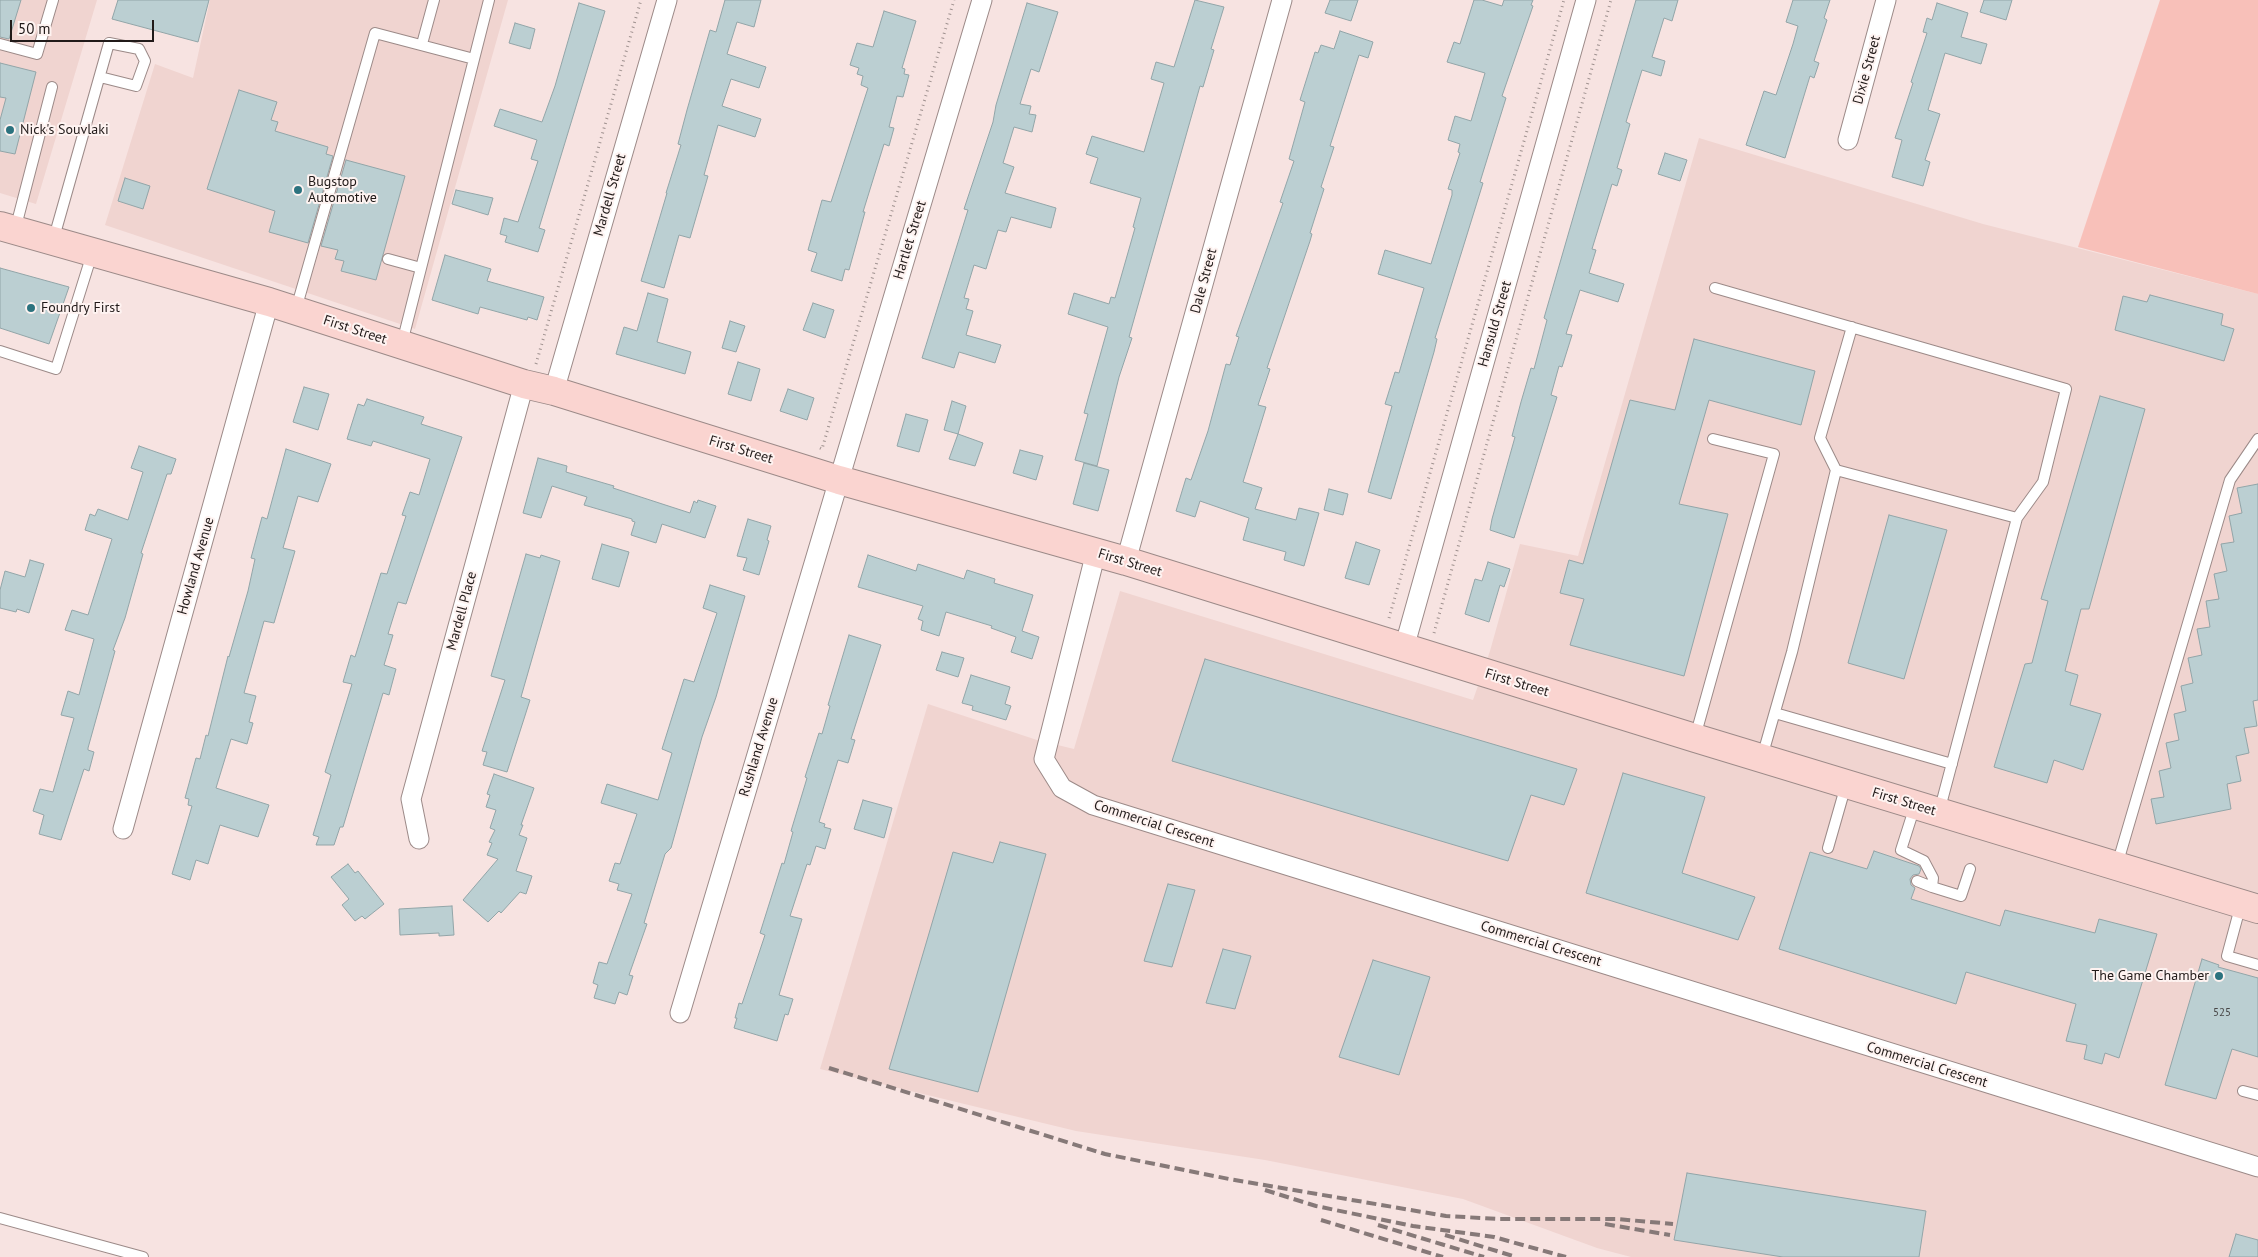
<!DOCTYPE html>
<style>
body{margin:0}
#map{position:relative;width:2258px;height:1257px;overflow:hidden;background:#f7e3e1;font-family:"PT Sans",sans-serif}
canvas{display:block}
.scale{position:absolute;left:10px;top:20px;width:144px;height:22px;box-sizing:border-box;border:2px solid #211a19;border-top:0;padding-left:6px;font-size:15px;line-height:18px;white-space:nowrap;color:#211a19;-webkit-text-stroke:4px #fef3f1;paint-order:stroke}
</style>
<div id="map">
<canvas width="2258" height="1257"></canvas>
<div class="scale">50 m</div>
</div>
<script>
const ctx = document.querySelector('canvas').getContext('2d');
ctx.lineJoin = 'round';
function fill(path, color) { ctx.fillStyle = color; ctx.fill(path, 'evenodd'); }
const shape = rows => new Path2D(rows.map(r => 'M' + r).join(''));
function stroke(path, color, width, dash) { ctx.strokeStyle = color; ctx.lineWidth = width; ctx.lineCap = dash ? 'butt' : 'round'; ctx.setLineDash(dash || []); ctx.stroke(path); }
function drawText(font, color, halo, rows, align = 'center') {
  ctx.font = font + ' "PT Sans",sans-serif'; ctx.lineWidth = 4; ctx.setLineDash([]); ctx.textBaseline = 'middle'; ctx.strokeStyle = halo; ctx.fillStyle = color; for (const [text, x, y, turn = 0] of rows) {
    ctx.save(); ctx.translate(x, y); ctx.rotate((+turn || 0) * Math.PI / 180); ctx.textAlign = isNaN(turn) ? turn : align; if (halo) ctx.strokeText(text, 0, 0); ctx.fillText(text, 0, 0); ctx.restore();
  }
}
fill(shape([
 [0,0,97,0,36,204,0,193],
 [210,0,508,0,415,329,105,225,155,64,193,78],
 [1699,138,1983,224,2258,294,2258,1257,1631,1257,1597,1248,1463,1199,1265,1160,1076,1131,820,1069,928,704,1037,740,1074,749,1120,591,1473,700,1490,651,1520,544,1578,556]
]), '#f0d4d0');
fill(shape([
 [2160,0,2258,0,2258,294,2078,247]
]), '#f8c0b9');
const building = shape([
 [0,0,21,0,9,39,0,37,0,0],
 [118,0,209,0,198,42,112,19,118,0],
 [725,0,761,0,754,27,737,22,727,54,766,67,759,88,731,79,722,106,761,119,755,137,718,125,704,175,708,176,690,238,679,235,664,288,641,281,667,193,666,193,681,145,678,144,687,110,710,30,716,32,725,0],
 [1195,0,1224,7,1211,49,1214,50,1203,87,1200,86,1129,337,1132,338,1119,377,1097,466,1075,460,1088,414,1084,413,1108,327,1068,314,1074,293,1109,304,1111,297,1115,298,1135,228,1133,227,1141,198,1090,183,1098,158,1086,154,1092,136,1144,152,1164,83,1151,79,1156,62,1174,67,1195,0],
 [1330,0,1358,0,1351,21,1325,13,1330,0],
 [1474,0,1482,0,1502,6,1504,0,1533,0,1531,5,1533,6,1502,96,1506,98,1480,182,1483,183,1435,338,1437,339,1434,352,1391,499,1368,492,1392,406,1385,404,1395,372,1399,373,1424,288,1378,274,1385,250,1431,264,1452,195,1452,190,1448,189,1460,153,1458,152,1460,144,1448,140,1455,116,1471,121,1485,73,1447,62,1454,42,1460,44,1474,0],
 [1636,0,1678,0,1672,21,1664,18,1652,57,1665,61,1661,76,1642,70,1626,122,1630,124,1617,168,1622,170,1617,186,1612,184,1592,249,1596,250,1589,273,1624,284,1618,302,1580,290,1566,334,1572,335,1562,367,1559,366,1551,395,1557,397,1514,538,1490,530,1492,519,1515,437,1512,436,1521,402,1531,368,1534,369,1547,320,1544,318,1636,0],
 [1793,0,1830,0,1824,18,1827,20,1814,61,1819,63,1814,78,1810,76,1785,158,1746,145,1764,91,1776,95,1793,44,1798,26,1786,22,1793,0],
 [1984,0,2012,0,2006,20,1980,12,1984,0],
 [579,3,605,11,539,228,545,230,538,252,505,242,507,236,500,234,504,218,518,222,538,161,531,159,537,140,494,126,500,109,542,122,555,86,579,3],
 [1027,3,1058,12,1039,72,1031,69,1020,104,1031,106,1029,114,1036,115,1032,132,1014,127,1003,163,1014,167,1005,193,1056,208,1051,228,1011,217,1006,232,998,230,986,269,974,265,964,298,969,299,966,309,973,311,966,335,1001,345,995,363,959,352,954,368,922,358,968,210,964,209,993,122,996,105,1027,3],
 [1937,3,1968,13,1961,37,1987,44,1981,64,1945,53,1928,110,1940,114,1925,160,1930,162,1923,186,1892,177,1902,140,1895,138,1913,83,1911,82,1927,33,1923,32,1927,18,1932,20,1937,3],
 [884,11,916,21,902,68,905,69,904,74,909,75,903,97,897,96,889,127,894,128,889,146,884,144,863,212,865,212,849,270,845,269,842,281,811,271,817,253,808,250,822,200,831,202,868,88,861,85,863,76,857,74,859,68,850,65,857,43,873,47,884,11],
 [515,23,535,29,530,49,509,43,515,23],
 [1340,31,1373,42,1368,58,1359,55,1330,146,1334,147,1321,187,1324,189,1310,233,1312,234,1310,241,1267,368,1270,369,1258,405,1266,407,1243,482,1262,488,1255,509,1296,520,1299,508,1319,513,1304,566,1284,560,1286,552,1243,540,1249,518,1200,501,1195,517,1176,511,1186,478,1191,480,1208,431,1226,364,1230,365,1239,337,1236,336,1283,203,1280,202,1294,161,1289,159,1305,102,1300,100,1315,52,1318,53,1321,45,1334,49,1340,31],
 [0,63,36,72,15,154,0,151,0,120,6,98,0,97,0,63],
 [239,90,277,102,271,120,278,122,275,131,328,147,326,154,333,156,308,243,269,232,275,211,207,189,239,90],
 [1665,153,1687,160,1680,181,1658,174,1665,153],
 [346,160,405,176,376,280,341,271,344,261,335,259,338,250,321,246,346,160],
 [125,178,150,186,143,209,118,201,125,178],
 [456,190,493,198,488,215,452,204,456,190],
 [445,255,491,269,487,281,544,297,537,320,528,317,527,320,480,307,478,314,432,300,445,255],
 [0,268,69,287,49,344,0,328,0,268],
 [648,293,668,299,657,342,691,352,685,374,616,354,624,327,637,331,648,293],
 [2150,295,2223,314,2221,325,2234,329,2224,361,2115,330,2123,296,2147,302,2150,295],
 [813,303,834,310,825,338,803,330,813,303],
 [730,321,745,326,736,352,722,348,730,321],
 [1694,339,1815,371,1801,425,1709,400,1679,504,1728,514,1684,676,1570,645,1584,599,1560,593,1569,560,1583,564,1630,400,1675,410,1694,339],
 [738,362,760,369,751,401,728,394,738,362],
 [304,387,329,394,318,430,293,422,304,387],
 [788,389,814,398,807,420,780,411,788,389],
 [2100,396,2145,409,2089,609,2081,609,2065,671,2078,675,2070,705,2101,714,2083,770,2054,760,2047,783,1994,767,2025,664,2032,663,2048,601,2041,599,2100,396],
 [367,399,424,417,421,424,462,437,406,604,398,602,388,634,393,635,384,665,396,669,389,695,383,693,343,827,340,827,334,845,316,845,319,837,313,835,331,775,325,772,352,684,343,682,351,655,355,657,381,573,387,574,406,516,402,515,410,492,419,495,430,459,373,441,371,446,347,439,358,404,364,406,367,399],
 [952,401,966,406,958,434,944,430,952,401],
 [906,414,928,420,919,452,897,446,906,414],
 [958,434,983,443,975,466,949,459,958,434],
 [139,446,176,459,171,474,167,474,141,553,143,554,125,618,113,650,115,651,88,748,88,750,94,752,89,771,84,769,61,840,39,834,44,815,33,811,40,789,53,792,74,718,61,715,68,691,79,695,94,639,65,630,72,610,88,615,112,539,85,530,90,514,95,516,98,509,128,520,143,472,131,468,139,446],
 [286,449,331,464,318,502,298,496,283,548,295,551,274,623,264,621,244,693,256,696,249,722,253,723,247,744,231,739,216,788,269,805,258,837,220,825,208,864,196,860,190,880,172,874,192,806,188,805,189,799,185,798,196,758,200,759,206,735,208,736,228,656,229,657,248,591,255,559,251,558,262,517,267,519,286,449],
 [1020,450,1043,456,1036,480,1013,473,1020,450],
 [538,458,567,466,566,472,614,486,613,488,690,513,694,501,697,503,698,500,716,506,705,538,662,524,656,543,631,535,635,522,632,521,632,519,584,505,587,497,552,486,541,518,523,513,538,458],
 [1084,463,1109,470,1098,511,1073,504,1084,463],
 [2258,484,2258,700,2253,701,2257,726,2244,728,2249,753,2236,756,2241,781,2227,784,2231,809,2156,824,2151,799,2164,797,2159,771,2171,768,2166,743,2179,740,2174,714,2186,711,2181,686,2193,683,2188,658,2202,655,2197,629,2210,627,2206,601,2219,599,2214,574,2227,571,2221,544,2234,542,2229,516,2242,513,2237,488,2258,484],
 [1329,489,1348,494,1343,515,1324,510,1329,489],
 [1889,515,1947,530,1904,679,1848,663,1889,515],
 [748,519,771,526,767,540,769,541,759,575,743,570,747,558,737,556,748,519],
 [1356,542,1380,550,1369,585,1345,578,1356,542],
 [602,544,629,552,619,587,592,579,602,544],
 [526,554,540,558,541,555,560,561,521,697,530,700,507,772,483,765,487,752,482,751,505,680,491,676,526,554],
 [868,555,916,571,918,564,964,579,967,570,995,579,994,583,1033,595,1022,631,1039,637,1032,659,1011,652,1016,637,991,628,992,626,946,612,939,636,921,630,923,621,918,619,923,606,858,587,868,555],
 [30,560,44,564,29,613,17,609,16,612,0,608,0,590,5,571,25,577,30,560],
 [1488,562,1510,569,1504,587,1500,585,1489,622,1465,614,1475,579,1482,581,1488,562],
 [710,585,745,596,716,697,702,737,671,848,665,854,644,923,647,924,629,975,633,976,627,995,619,992,615,1004,594,998,598,985,593,983,599,962,607,964,632,894,617,890,619,884,609,881,615,863,620,864,637,814,601,803,607,784,658,800,672,753,662,749,684,679,694,682,717,613,703,608,710,585],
 [849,635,881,645,851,739,855,740,848,763,838,760,819,822,825,824,824,827,831,829,825,849,816,846,810,865,807,864,790,916,802,919,779,995,793,999,788,1015,785,1014,777,1041,734,1028,737,1018,735,1018,739,1003,742,1004,765,935,760,933,782,863,784,864,793,832,791,831,807,778,805,777,819,733,822,734,830,706,828,705,849,635],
 [942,652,964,658,958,677,936,670,942,652],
 [1205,659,1577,769,1564,805,1531,795,1508,861,1172,761,1205,659],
 [971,675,1010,687,1005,704,1011,706,1006,720,972,710,973,706,962,703,971,675],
 [1623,773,1705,797,1682,873,1755,897,1738,940,1586,893,1623,773],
 [494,774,534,788,521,825,523,825,519,835,527,838,516,871,532,876,526,894,520,892,501,913,499,911,488,922,463,900,498,859,487,855,492,843,489,842,495,830,490,828,496,810,486,807,490,795,487,794,494,774],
 [863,800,892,808,884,838,854,829,863,800],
 [1000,842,1046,854,978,1092,889,1069,953,852,993,863,1000,842],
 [1874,851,1919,866,1921,869,1919,874,1913,875,1910,879,1911,885,1915,888,1911,899,2000,926,2005,910,2095,933,2099,919,2157,934,2119,1058,2105,1053,2102,1064,2084,1059,2087,1045,2066,1041,2076,1004,1966,972,1956,1004,1779,949,1810,852,1867,869,1874,851],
 [348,864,355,873,358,871,384,904,365,919,362,916,355,921,342,905,349,899,331,877,348,864],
 [1168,884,1195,890,1172,967,1144,961,1168,884],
 [452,906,454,935,439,936,439,933,400,935,399,909,452,906],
 [1223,949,1251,956,1235,1009,1206,1003,1223,949],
 [2202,959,2219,965,2218,967,2258,978,2258,1057,2232,1049,2216,1099,2165,1085,2202,959],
 [1373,960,1430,977,1399,1075,1339,1057,1373,960],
 [1687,1173,1926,1211,1919,1257,1783,1257,1674,1240,1687,1173],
 [2236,1234,2258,1240,2258,1257,2229,1257,2236,1234]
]);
fill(building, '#bbcfd2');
stroke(building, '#92a5a8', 1);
const lane = shape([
 [0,44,37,54,53,0],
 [422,44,434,0],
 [15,230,52,87],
 [53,241,109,43,139,49,145,61,136,86,100,77],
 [388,259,421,268],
 [1715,288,2066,389,2043,482,2017,518,1939,812],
 [296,309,375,33,474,59],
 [402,343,489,0],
 [0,351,56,369,92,254],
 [1836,470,1820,438,1852,327],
 [1775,713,1952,764],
 [1695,737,1774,454,1713,439],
 [1762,757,1792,652,1836,470,2017,518],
 [1915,806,1901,850,1924,861,1933,878,1932,887,1961,896,1970,869],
 [1828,848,1846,785],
 [2117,865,2230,480,2258,439],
 [1917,881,1932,887],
 [2241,904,2227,956,2258,965],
 [2243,1091,2258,1095],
 [0,1218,143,1257]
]);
const street = shape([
 [1848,140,1886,0],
 [554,391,667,0],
 [1096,552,1044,759,1062,788,1093,805,2258,1167],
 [1126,561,1282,0],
 [1404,648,1586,0],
 [123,829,269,302],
 [419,839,411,799,524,384],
 [680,1013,982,0]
]);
const secondary = shape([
 [0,226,269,302,524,384,554,391,839,480,1126,561,1695,738,2258,909]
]);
stroke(lane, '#9c8a88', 12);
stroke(street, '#9c8a88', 21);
stroke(secondary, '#9c8a88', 30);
stroke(shape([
 [536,364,641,0],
 [820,448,822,449,954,0],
 [1389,618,1564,0],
 [1434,633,1611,0]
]), '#9f918f', 3, [1, 4]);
stroke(lane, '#fff', 10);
stroke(street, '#fff', 19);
stroke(secondary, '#fad4d0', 28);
stroke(shape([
 [829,1068,1105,1154,1229,1179,1446,1216,1499,1219,1617,1219,1673,1224],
 [1265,1190,1316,1206,1413,1226,1494,1237,1566,1257],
 [1321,1220,1443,1257],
 [1605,1224,1670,1235],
 [1378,1225,1484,1257],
 [1445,1235,1516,1257]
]), '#867978', 4, [10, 5]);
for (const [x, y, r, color] of [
 [10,130,5,"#2c737f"],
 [298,190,5,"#2c737f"],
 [31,308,5,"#2c737f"],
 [2219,976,5,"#2c737f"]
]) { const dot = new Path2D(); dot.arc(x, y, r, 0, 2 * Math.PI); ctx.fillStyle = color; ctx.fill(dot); stroke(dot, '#fef3f1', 2); }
drawText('11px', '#484747', null, [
 ["525",2222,1013]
]);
drawText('14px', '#211a19', '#fef3f1', [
 ["Dixie Street",1867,70,-75],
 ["Mardell Street",610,195,-74],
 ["Hartlet Street",910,240,-73],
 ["Dale Street",1204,281,-75],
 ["Hansuld Street",1495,324,-74],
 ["First Street",355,330,18],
 ["First Street",741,450,17],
 ["First Street",1130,563,17],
 ["Howland Avenue",196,566,-74],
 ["Mardell Place",462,611,-75],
 ["First Street",1517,683,17],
 ["Rushland Avenue",759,747,-73],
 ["First Street",1904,802,17],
 ["Commercial Crescent",1154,824,18],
 ["Commercial Crescent",1541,944,17],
 ["Commercial Crescent",1927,1065,17]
]);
drawText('14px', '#211a19', '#fef3f1', [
 ["Nick's Souvlaki",20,130],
 ["Bugstop",308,182],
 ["Automotive",308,198],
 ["Foundry First",41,308],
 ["The Game Chamber",2209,976,"right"]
], 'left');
</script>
